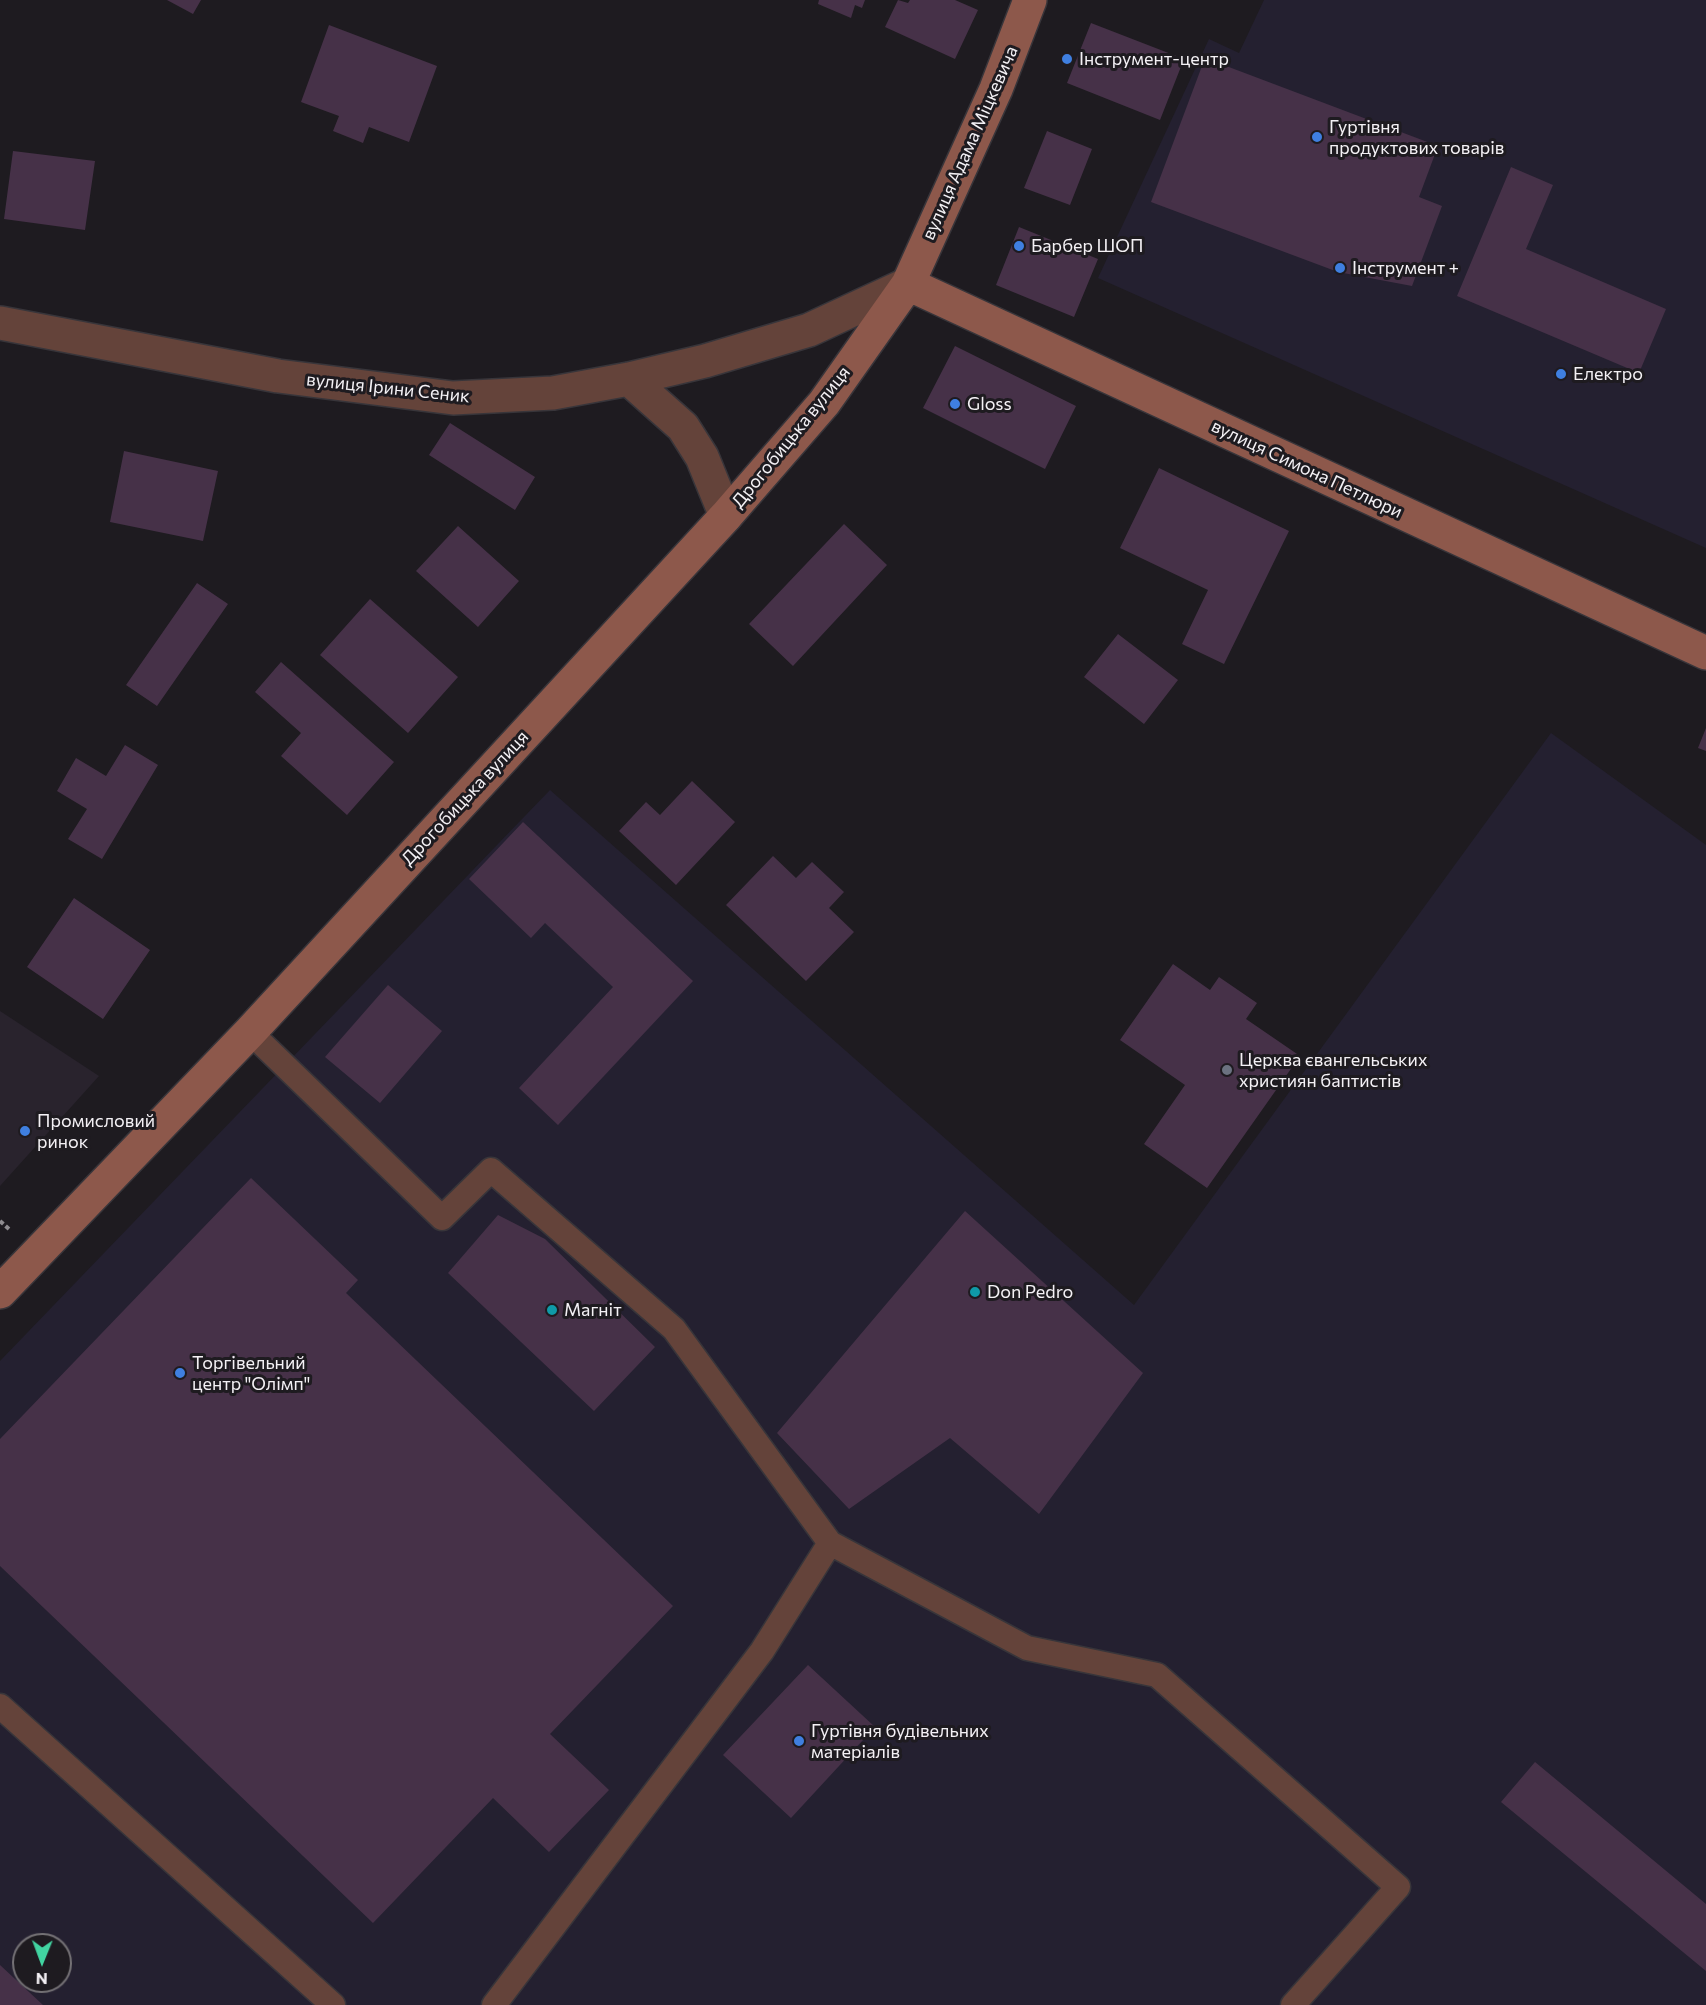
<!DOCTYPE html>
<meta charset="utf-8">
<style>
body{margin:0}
#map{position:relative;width:1706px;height:2005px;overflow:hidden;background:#1e1b20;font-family:Commissioner,sans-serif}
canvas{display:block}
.north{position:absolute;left:12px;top:1933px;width:60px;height:60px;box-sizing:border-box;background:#1e1b20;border:2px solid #747175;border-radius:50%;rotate:181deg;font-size:16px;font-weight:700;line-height:24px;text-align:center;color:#f4f1f5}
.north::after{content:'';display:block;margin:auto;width:21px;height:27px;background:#41d4a1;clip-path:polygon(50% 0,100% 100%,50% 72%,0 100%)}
</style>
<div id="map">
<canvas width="1706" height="2005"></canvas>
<div class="north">N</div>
</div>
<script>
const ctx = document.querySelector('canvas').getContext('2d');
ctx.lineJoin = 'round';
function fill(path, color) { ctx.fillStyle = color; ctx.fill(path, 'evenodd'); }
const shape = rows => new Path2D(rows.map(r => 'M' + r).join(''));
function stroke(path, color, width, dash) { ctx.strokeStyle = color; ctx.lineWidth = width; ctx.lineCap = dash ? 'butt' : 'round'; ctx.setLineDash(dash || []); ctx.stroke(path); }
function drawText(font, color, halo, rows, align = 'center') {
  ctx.font = font + ' Commissioner,sans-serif'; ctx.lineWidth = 6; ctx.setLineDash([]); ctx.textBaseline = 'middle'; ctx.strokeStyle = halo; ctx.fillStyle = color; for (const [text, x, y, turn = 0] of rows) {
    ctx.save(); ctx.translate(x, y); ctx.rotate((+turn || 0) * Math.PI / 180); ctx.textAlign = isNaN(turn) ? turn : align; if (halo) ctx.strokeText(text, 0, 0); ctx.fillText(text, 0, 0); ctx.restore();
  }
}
fill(shape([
 [0,1011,99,1076,0,1186]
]), '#29232d');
fill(shape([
 [1264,0,1706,0,1706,548,1098,278,1209,39,1239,53],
 [1551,733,1706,845,1706,2005,0,2005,0,1361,550,790,1134,1305],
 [24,1945,60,1945,60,1981,24,1981]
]), '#242030');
fill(shape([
 [167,0,201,0,193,14],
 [819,0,865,0,862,8,855,5,851,18,818,4],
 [898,0,908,3,910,0,955,0,978,10,955,59,885,27],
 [1091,23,1184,59,1160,120,1067,83],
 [329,25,437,66,409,142,369,127,363,143,333,131,339,116,301,102],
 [1205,58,1438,146,1419,197,1442,206,1412,286,1338,272,1151,202],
 [1047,131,1092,149,1070,205,1024,188],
 [13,151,95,161,85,230,4,219],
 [1511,167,1553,185,1526,249,1666,309,1639,373,1457,296],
 [1019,227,1098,259,1074,317,996,285],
 [955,346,1076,406,1045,469,923,408],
 [450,423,535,477,515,510,429,455],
 [124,451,218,471,203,541,110,522],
 [1159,468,1289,531,1224,664,1182,644,1208,590,1120,548],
 [844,524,887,565,793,666,749,624],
 [458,526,519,581,478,627,416,571],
 [197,583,228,604,157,706,126,685],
 [370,599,458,677,408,733,320,655],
 [1118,634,1178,680,1144,724,1084,677],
 [281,662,394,762,347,815,281,756,301,733,255,692],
 [1706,728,1706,751,1698,748],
 [125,745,158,765,102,859,68,839,87,809,57,791,76,758,106,776],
 [692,781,735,822,676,885,619,831,646,802,660,815],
 [523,822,693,981,558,1125,519,1088,613,987,545,923,531,938,469,879],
 [773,856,796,878,812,862,844,892,829,908,854,932,806,981,726,905],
 [74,898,150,950,103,1019,27,967],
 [1173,964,1210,990,1219,977,1257,1003,1246,1019,1300,1056,1207,1188,1144,1144,1185,1085,1120,1040],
 [388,985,442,1031,380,1103,325,1057],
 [251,1178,358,1280,346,1293,673,1606,550,1734,609,1790,549,1852,493,1798,373,1923,0,1566,0,1439],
 [965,1211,1143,1373,1039,1514,950,1438,849,1509,777,1433],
 [498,1215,545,1239,655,1347,594,1411,448,1273],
 [808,1665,875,1727,791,1818,723,1755],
 [1535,1762,1706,1904,1706,1971,1501,1802],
 [0,1965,43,2005,0,2005]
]), '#463148');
const service = shape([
 [250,1032,442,1218,491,1170,674,1329,830,1543,1027,1648,1157,1675,1398,1887,1293,2005],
 [0,1706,333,2005],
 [494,2005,762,1651,830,1543]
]);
const tertiary = shape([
 [0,323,278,376,453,398,553,393,629,379,705,361,809,330,908,284],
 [629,379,683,427,702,457,726,516]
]);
const secondary = shape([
 [908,284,1706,653],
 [0,1292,250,1032,726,516,824,403,908,284,996,89,1030,0]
]);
stroke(service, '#38353a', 27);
stroke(tertiary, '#38353a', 36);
stroke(secondary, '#38353a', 36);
stroke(shape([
 [0,1221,9,1229]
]), '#8f8c90', 4, [4.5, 3]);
stroke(service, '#64433a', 24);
stroke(tertiary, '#64433a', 33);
stroke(secondary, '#8d584b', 33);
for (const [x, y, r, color] of [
 [1067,59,6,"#3f7fe0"],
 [1317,137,6,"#3f7fe0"],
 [1019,246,6,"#3f7fe0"],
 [1340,268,6,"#3f7fe0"],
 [1561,374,6,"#3f7fe0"],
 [955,404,6,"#3f7fe0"],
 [1227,1070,6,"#6b7280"],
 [25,1131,6,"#3f7fe0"],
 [975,1292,6,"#0f9aa8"],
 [552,1310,6,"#0f9aa8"],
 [180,1373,6,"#3f7fe0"],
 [799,1741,6,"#3f7fe0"]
]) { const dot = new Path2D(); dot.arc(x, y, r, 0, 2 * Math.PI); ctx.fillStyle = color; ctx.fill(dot); stroke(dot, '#1e1b20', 2); }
drawText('18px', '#f4f1f5', '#1e1b20', [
 ["Інструмент-центр",1079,59],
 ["Гуртівня",1329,127],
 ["продуктових товарів",1329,148],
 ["Барбер ШОП",1031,246],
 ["Інструмент +",1352,268],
 ["Електро",1573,374],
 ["Gloss",967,404],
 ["Церква євангельських",1239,1060],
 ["християн баптистів",1239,1081],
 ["Промисловий",37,1121],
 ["ринок",37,1142],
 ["Don Pedro",987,1292],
 ["Магніт",564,1310],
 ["Торгівельний",192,1363],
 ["центр \"Олімп\"",192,1384],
 ["Гуртівня будівельних",811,1731],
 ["матеріалів",811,1752]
], 'left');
drawText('18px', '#f4f1f5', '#1e1b20', [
 ["вулиця Адама Міцкевича",970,143,-66],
 ["вулиця Ірини Сеник",388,388,6],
 ["Дрогобицька вулиця",791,437,-51],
 ["вулиця Симона Петлюри",1307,469,25],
 ["Дрогобицька вулиця",465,798,-47]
]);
</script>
